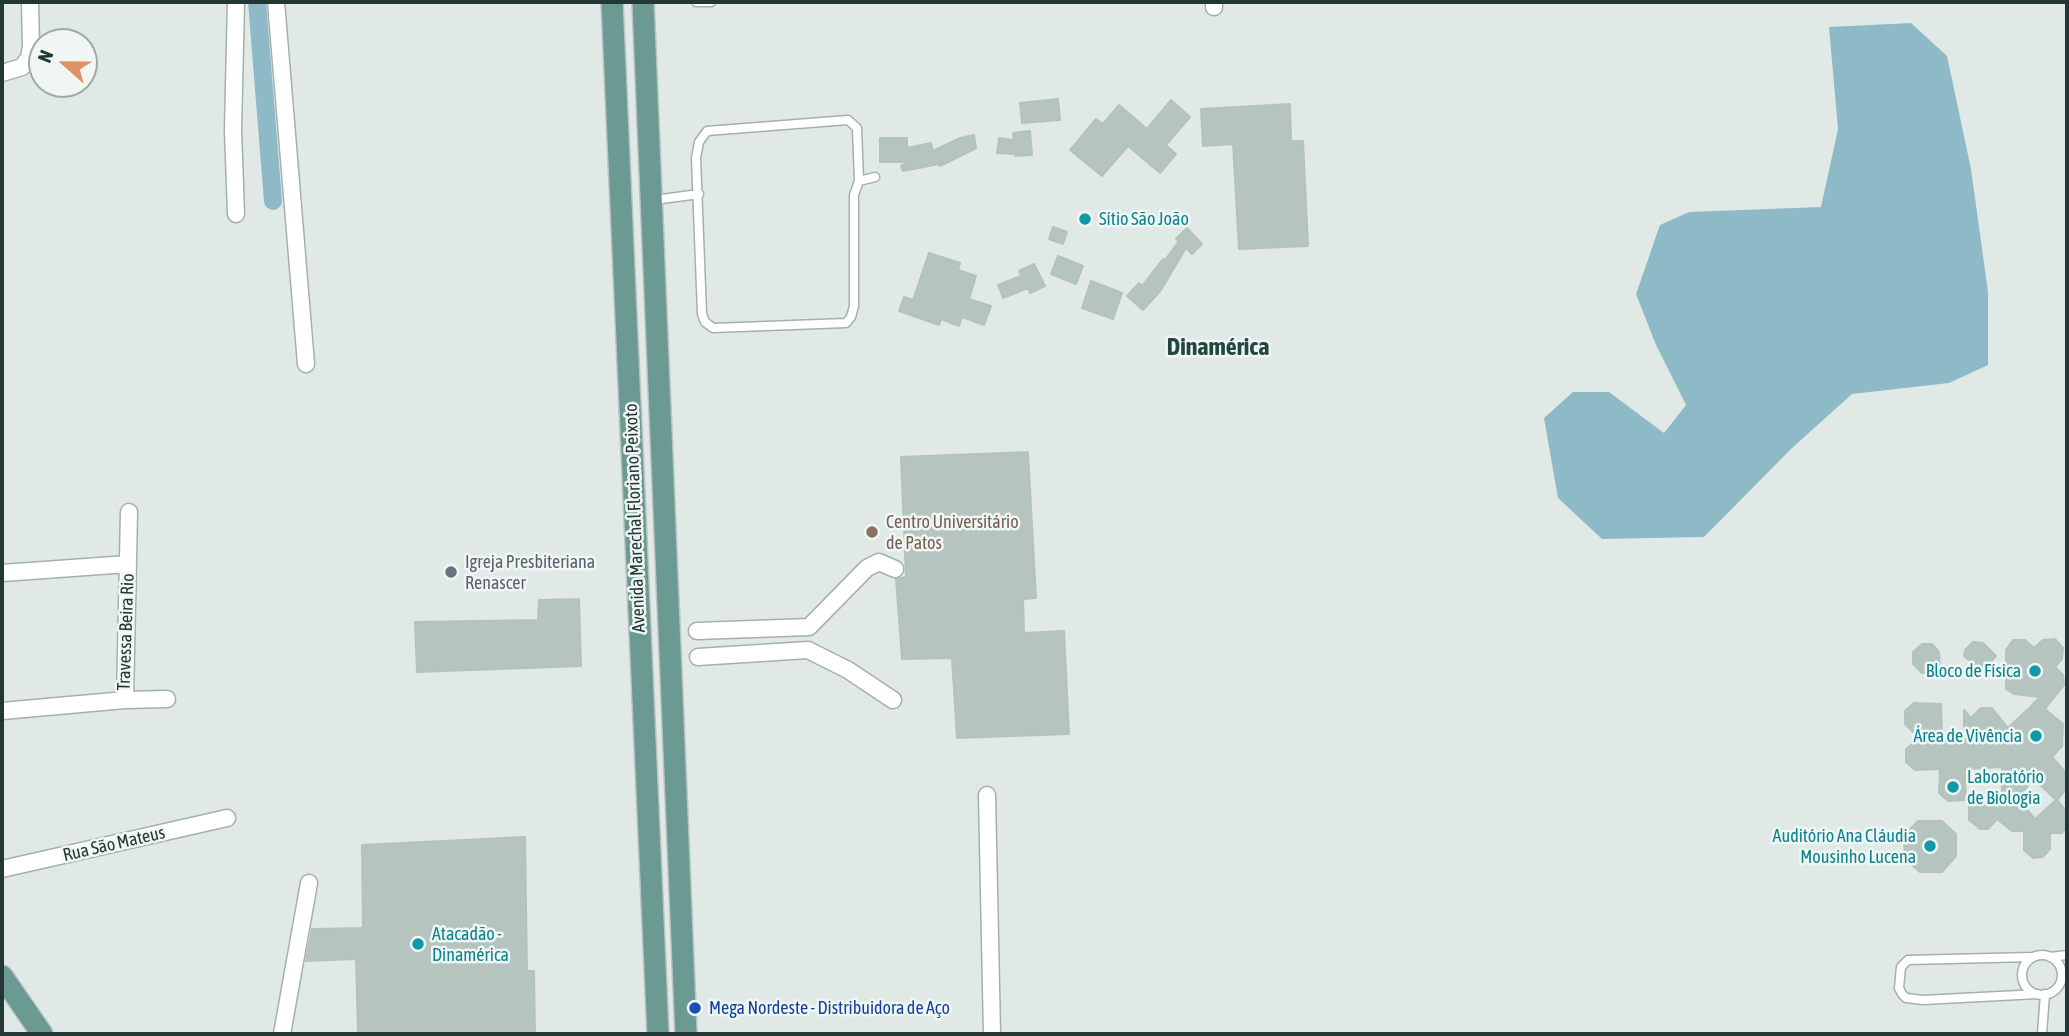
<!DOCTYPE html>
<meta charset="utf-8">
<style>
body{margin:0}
#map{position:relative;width:2069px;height:1036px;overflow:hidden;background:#e1e9e6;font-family:"Asap Condensed",sans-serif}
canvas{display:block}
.frame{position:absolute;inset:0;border:4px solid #233834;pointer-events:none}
.north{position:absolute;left:28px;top:28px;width:70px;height:70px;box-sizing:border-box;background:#f0f6f4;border:2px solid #9eaaa7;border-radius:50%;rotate:291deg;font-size:19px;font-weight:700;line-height:28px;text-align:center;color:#233834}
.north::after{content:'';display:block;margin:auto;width:24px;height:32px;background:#e19166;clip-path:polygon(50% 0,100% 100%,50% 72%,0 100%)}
</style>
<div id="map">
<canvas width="2069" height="1036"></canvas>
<div class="frame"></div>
<div class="north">N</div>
</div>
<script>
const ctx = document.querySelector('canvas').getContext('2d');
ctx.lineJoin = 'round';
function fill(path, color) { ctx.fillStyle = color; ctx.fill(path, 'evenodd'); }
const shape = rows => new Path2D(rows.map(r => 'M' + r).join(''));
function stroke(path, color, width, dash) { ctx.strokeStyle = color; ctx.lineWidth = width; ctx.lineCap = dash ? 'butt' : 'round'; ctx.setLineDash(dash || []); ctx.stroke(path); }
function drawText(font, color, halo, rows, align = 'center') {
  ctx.font = font + ' "Asap Condensed",sans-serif'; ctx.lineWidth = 5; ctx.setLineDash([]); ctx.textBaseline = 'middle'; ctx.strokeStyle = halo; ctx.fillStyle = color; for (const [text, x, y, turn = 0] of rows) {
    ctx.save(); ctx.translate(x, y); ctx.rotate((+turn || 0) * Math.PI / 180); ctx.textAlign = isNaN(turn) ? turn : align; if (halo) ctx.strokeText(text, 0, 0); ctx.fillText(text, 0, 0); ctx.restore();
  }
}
fill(shape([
 [1911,23,1947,56,1971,169,1988,292,1988,365,1949,383,1852,394,1791,449,1704,537,1602,539,1558,498,1544,418,1573,392,1609,392,1664,433,1686,405,1656,345,1636,294,1660,225,1689,212,1821,207,1838,129,1829,27]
]), '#8ebac8');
stroke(shape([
 [257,2,273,201]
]), '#8ebac8', 18);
const building = shape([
 [1058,99,1060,120,1022,123,1020,103,1058,99],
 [1171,100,1190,117,1166,145,1176,154,1160,173,1128,146,1102,176,1070,150,1096,119,1103,124,1119,105,1147,129,1171,100],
 [1290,104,1291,141,1303,141,1308,246,1239,249,1233,144,1203,146,1201,109,1290,104],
 [1030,131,1032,155,1015,156,1015,154,997,153,999,138,1014,140,1013,133,1030,131],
 [974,135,976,148,940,166,939,164,903,171,901,166,909,162,880,162,880,138,907,138,907,148,931,143,933,151,960,138,974,135],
 [1053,227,1067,232,1063,244,1049,239,1053,227],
 [1187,228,1202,244,1192,254,1186,248,1161,290,1143,310,1127,296,1139,283,1142,286,1163,259,1165,260,1179,241,1176,239,1187,228],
 [929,253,960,263,958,270,976,276,969,299,991,306,984,325,962,317,959,326,941,319,939,325,899,311,904,297,913,300,929,253],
 [1058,256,1083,266,1076,284,1051,274,1058,256],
 [1034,264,1045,286,1030,293,1028,288,1003,298,998,285,1021,276,1019,271,1034,264],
 [1091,281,1122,293,1113,319,1082,308,1091,281],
 [1028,452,1036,598,1023,599,1024,633,1064,631,1069,734,957,738,952,658,902,659,896,579,906,577,901,457,1028,452],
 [579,599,581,666,417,672,415,622,538,620,539,600,579,599],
 [2055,639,2063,648,2062,659,2055,667,2063,675,2064,685,2045,709,2063,724,2062,746,2052,757,2067,774,2067,788,2057,800,2067,812,2067,826,2062,833,2050,833,2050,849,2043,857,2033,858,2024,850,2024,831,2012,831,1997,819,1988,829,1980,829,1969,820,1969,801,2002,801,2002,767,1965,769,1966,800,1948,801,1939,793,1940,769,1915,770,1906,762,1906,749,1919,738,1905,724,1905,711,1914,703,1941,704,1942,737,1964,737,1964,710,1971,718,1981,708,1992,708,2008,728,2028,709,2032,709,2030,707,2040,697,2014,694,2006,689,2006,650,2013,640,2025,640,2034,648,2043,640,2055,639],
 [2034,779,2056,800,2035,819,2017,798,2034,779],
 [1973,642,1983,643,1996,656,1983,671,1964,656,1965,650,1973,642],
 [1922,644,1932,644,1939,652,1940,672,1922,673,1913,664,1913,652,1922,644],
 [1918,821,1942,821,1956,834,1956,856,1942,872,1920,872,1905,859,1904,836,1918,821],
 [525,837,527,971,534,971,535,1034,358,1034,356,959,306,961,312,929,363,928,362,845,525,837]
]);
fill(building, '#b6c4bf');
stroke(building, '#b4c2be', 2);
const lane = shape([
 [696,2,711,2],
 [859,181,857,128,848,120,707,131,699,142,696,158,702,314,705,322,713,328,846,323,851,317,854,306,854,195,859,181,875,177],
 [654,200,699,194],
 '2022 975a20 20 0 1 1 40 0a20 20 0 1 1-40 0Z',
 [2032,957,1908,960,1901,967,1899,988,1902,994,1906,998,1923,1000,2038,994],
 [2050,957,2067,955],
 [2042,1034,2045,994]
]);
const street = shape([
 [236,2,233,130,236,214],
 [276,2,306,364],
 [1214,2,1214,7],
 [2,73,22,67,29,58,31,46,30,2],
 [2,573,128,564],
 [697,631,809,627,867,568,879,562,895,569],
 [698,657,808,650,848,670,893,700],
 [125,700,129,512],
 [2,711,125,700,167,699],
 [987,795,992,1034],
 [2,869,227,818],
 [282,1034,309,883]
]);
const primary = shape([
 [612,2,658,1034],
 [643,2,686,1034],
 [2,976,42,1034]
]);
stroke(lane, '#a4b0ad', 11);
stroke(street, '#a4b0ad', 19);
stroke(primary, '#bdc3c2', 24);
stroke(lane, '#fff', 8);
stroke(street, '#fff', 16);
stroke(primary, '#6a9a92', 21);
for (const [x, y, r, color] of [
 [1085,219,7,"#0f9aa8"],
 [872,532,7,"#8d6e63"],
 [451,572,7,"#6b7280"],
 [2035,671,7,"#0f9aa8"],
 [2036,736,7,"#0f9aa8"],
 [1953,787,7,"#0f9aa8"],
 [1930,846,7,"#0f9aa8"],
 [418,944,7,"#0f9aa8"],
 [695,1008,7,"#1a4fb4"]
]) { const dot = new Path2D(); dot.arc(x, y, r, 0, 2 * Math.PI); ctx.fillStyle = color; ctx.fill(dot); stroke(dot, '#f0f6f4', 2.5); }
drawText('18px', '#0d838f', '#f0f6f4', [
 ["Sítio São João",1099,219],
 ["Bloco de Física",2021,671,"right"],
 ["Área de Vivência",2022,736,"right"],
 ["Laboratório",1967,777],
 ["de Biologia",1967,798],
 ["Auditório Ana Cláudia",1916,836,"right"],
 ["Mousinho Lucena",1916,857,"right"],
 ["Atacadão -",432,934],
 ["Dinamérica",432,955]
], 'left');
drawText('18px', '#233834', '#f0f6f4', [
 ["Avenida Marechal Floriano Peixoto",635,518,-92],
 ["Travessa Beira Rio",126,632,-88],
 ["Rua São Mateus",114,844,-13]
]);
drawText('18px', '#785e54', '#f0f6f4', [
 ["Centro Universitário",886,522],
 ["de Patos",886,543]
], 'left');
drawText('18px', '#5b616d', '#f0f6f4', [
 ["Igreja Presbiteriana",465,562],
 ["Renascer",465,583]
], 'left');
drawText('18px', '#164399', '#f0f6f4', [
 ["Mega Nordeste - Distribuidora de Aço",709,1008]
], 'left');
drawText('bold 24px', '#224742', '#f0f6f4', [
 ["Dinamérica",1218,347]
]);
</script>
